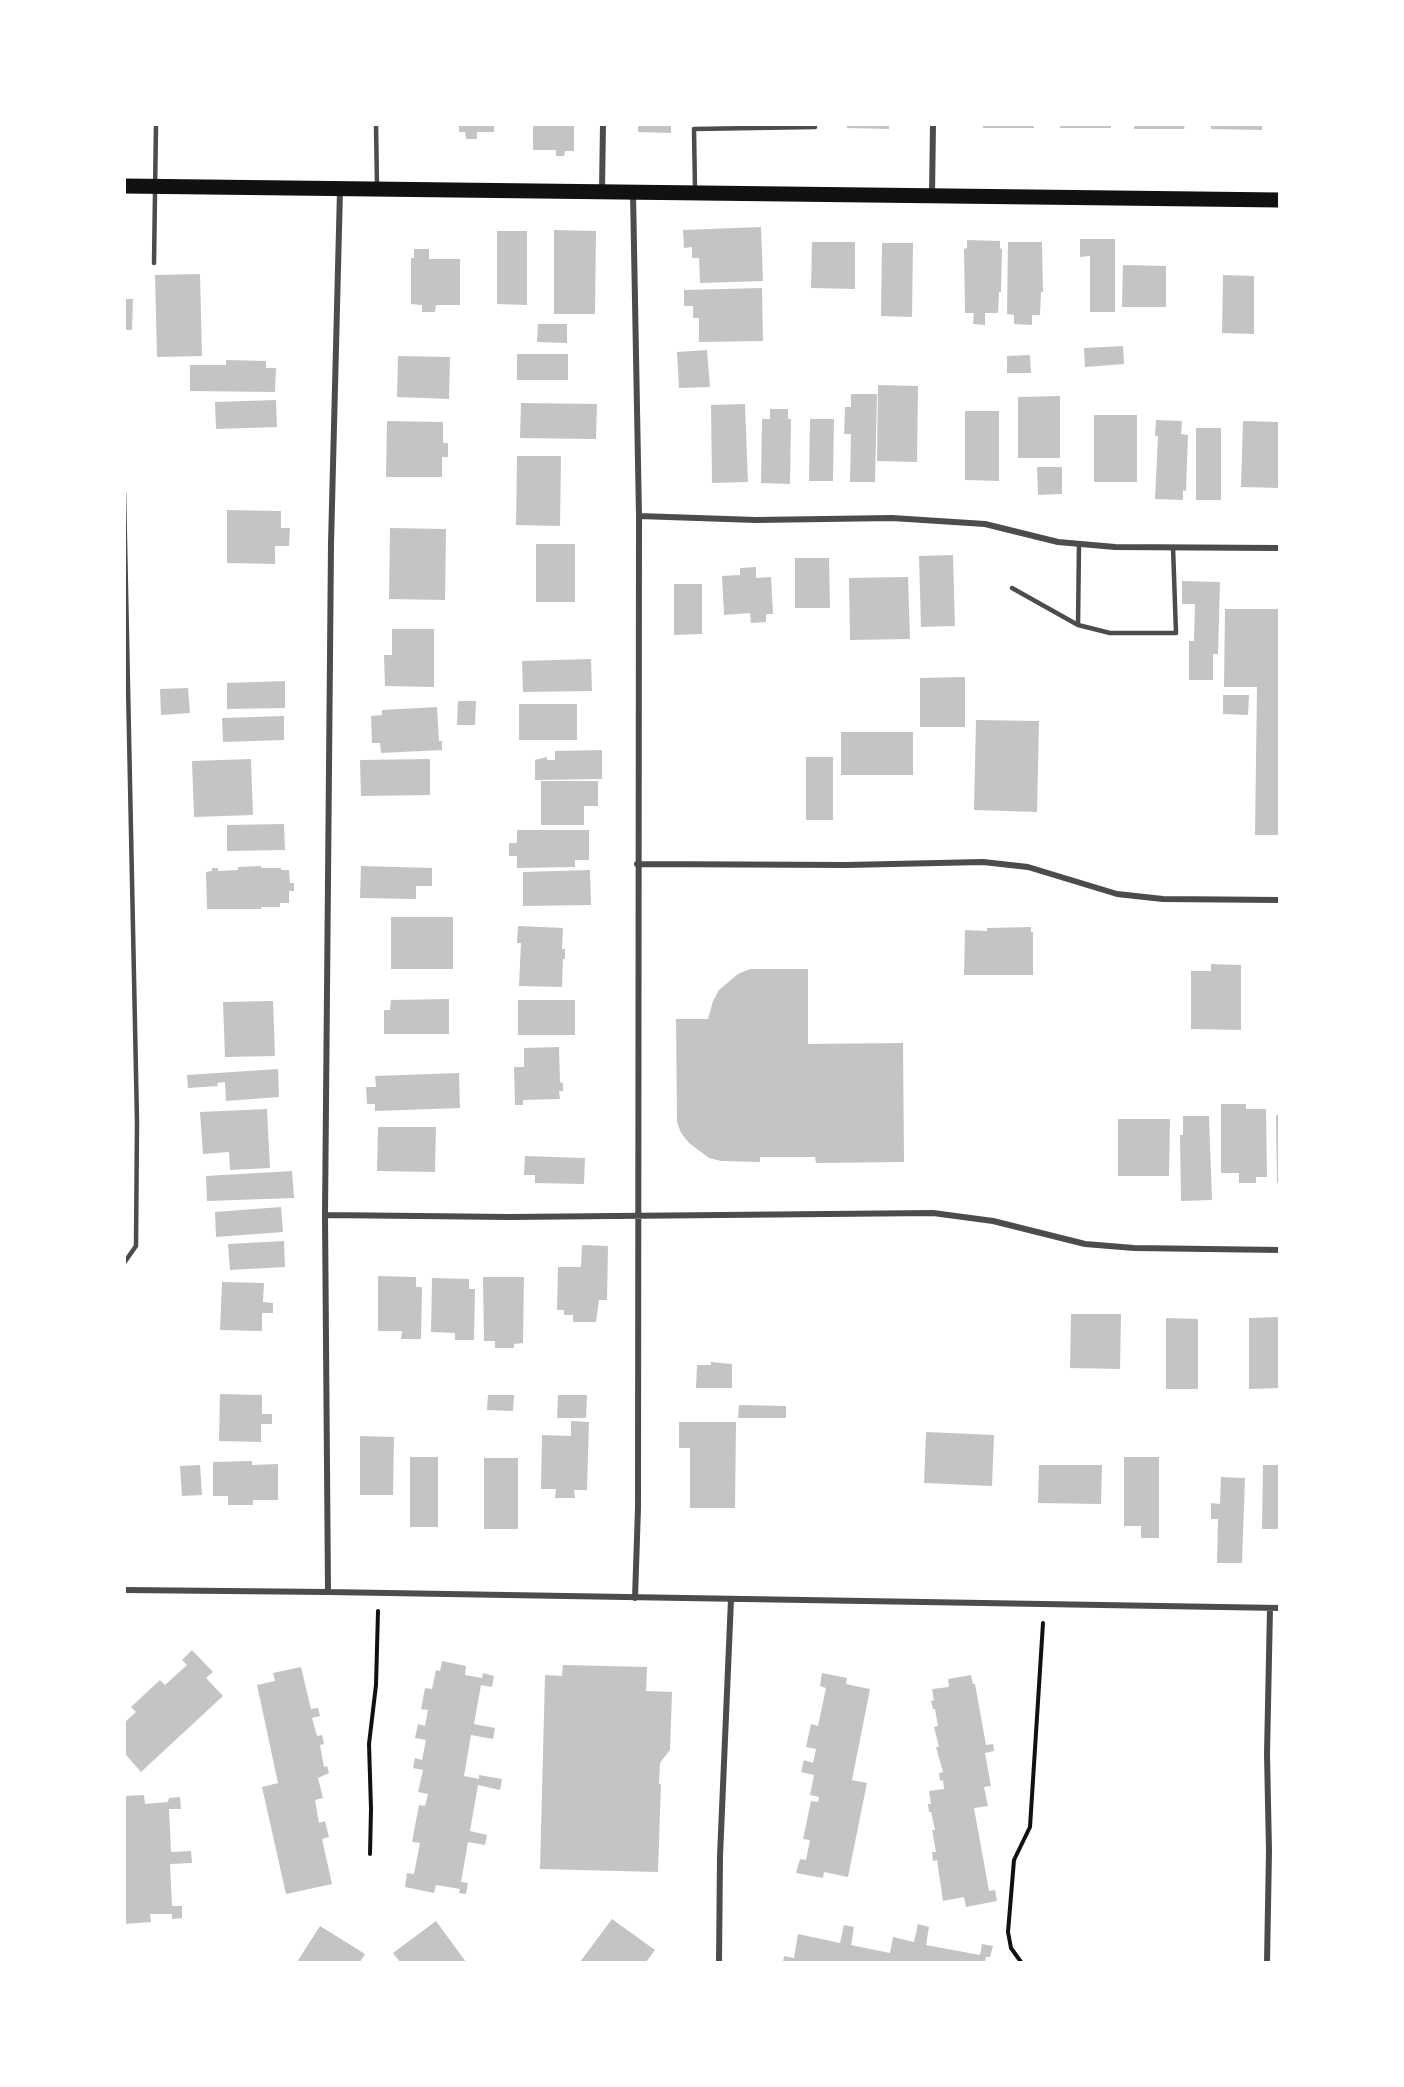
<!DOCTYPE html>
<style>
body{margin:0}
#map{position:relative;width:1404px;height:2087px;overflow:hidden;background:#fff;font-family:Mulish,sans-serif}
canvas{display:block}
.frame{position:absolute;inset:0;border:126px solid #fff;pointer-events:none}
</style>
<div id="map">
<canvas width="1404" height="2087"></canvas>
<div class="frame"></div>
</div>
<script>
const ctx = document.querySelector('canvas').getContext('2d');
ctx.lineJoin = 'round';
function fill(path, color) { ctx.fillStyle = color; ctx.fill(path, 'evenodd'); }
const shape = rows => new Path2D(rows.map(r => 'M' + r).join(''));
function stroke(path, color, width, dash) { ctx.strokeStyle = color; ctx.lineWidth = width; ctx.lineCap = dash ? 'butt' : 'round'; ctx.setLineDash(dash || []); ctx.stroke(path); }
fill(shape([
 [459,124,494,124,494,132,477,132,477,139,466,139,465,132,459,132],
 [533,124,574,124,574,151,565,151,564,156,556,156,556,150,533,150],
 [638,124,671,124,671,133,638,132],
 [847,124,889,124,889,129,847,128],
 [983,124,1034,124,1034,128,983,128],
 [1060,124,1111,124,1111,128,1060,128],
 [1134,124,1185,124,1184,129,1134,129],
 [1211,124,1262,124,1262,130,1211,129],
 [761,227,763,281,700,283,699,258,692,258,692,247,684,248,683,230],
 [554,230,596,231,595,314,554,314],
 [497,231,527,231,527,305,497,304],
 [1080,239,1115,239,1115,312,1090,312,1090,256,1080,257],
 [967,240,1000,241,1000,249,1002,248,1001,292,999,292,998,313,985,313,985,325,973,324,974,313,965,313,964,249,967,248],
 [812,242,855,242,855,289,811,288],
 [1008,242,1042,242,1043,292,1041,292,1040,315,1032,315,1032,325,1014,324,1014,315,1007,314],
 [882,243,913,243,912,317,881,316],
 [414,249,429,249,429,259,460,259,460,305,436,305,435,312,422,312,422,305,411,304,411,258,414,258],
 [1123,265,1166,266,1166,307,1122,307],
 [200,274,202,356,157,357,155,275],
 [1223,275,1254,276,1254,334,1222,333],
 [762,288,763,341,699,342,699,318,693,318,693,306,684,306,684,290],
 [124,299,133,299,132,330,124,330],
 [538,324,567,324,567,343,537,342],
 [1123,346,1124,364,1085,367,1084,348],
 [707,350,710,387,679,388,677,352],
 [517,354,568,354,568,380,517,380],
 [1030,355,1031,373,1007,373,1007,356],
 [398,356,450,357,449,399,397,397],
 [226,360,266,361,266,368,276,368,275,392,190,391,190,365,226,365],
 [878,385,918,386,917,462,877,461],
 [851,394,877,394,875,482,850,482,851,434,844,434,845,407,851,407],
 [1060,396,1060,458,1018,458,1018,397],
 [276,400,277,427,216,429,215,402],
 [521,403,597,404,596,439,520,438],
 [745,404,748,482,712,483,711,405],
 [770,409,788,409,788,419,791,419,790,484,761,483,762,419,770,419],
 [965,411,999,411,999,481,965,480],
 [1094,415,1137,415,1137,482,1094,482],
 [810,419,834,419,833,481,809,481],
 [1156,420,1182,421,1181,434,1188,435,1186,491,1183,490,1183,500,1155,499,1158,436,1155,436],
 [387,421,443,422,443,443,448,443,448,457,442,457,442,477,386,477],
 [1243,421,1280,422,1280,488,1241,487],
 [1196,428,1221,428,1221,500,1196,500],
 [517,456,561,456,560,526,516,525],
 [1037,467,1062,467,1062,494,1038,495],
 [227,510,281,511,281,528,290,528,289,546,275,546,275,564,227,563],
 [390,528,446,529,445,600,389,599],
 [536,544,575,544,575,602,536,602],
 [953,555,955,626,921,627,919,556],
 [795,558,829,558,830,608,795,608],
 [756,567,756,578,771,577,773,614,766,614,766,622,751,623,750,613,724,615,722,576,740,575,740,568],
 [908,577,910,639,850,640,849,578],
 [1182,581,1220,582,1218,654,1213,654,1213,680,1189,680,1189,641,1194,641,1195,604,1182,604],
 [674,584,702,584,702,634,674,635],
 [1225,609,1280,609,1280,835,1255,835,1257,687,1224,687],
 [392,629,434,629,434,687,385,686,384,655,392,655],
 [591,659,592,691,523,692,522,661],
 [965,677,965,727,920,727,920,678],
 [285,681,285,708,227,709,227,683],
 [188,688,190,713,161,715,160,689],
 [1223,695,1249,695,1248,715,1223,714],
 [458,701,476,701,475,725,457,725],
 [519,704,577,704,577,740,519,740],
 [437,707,439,741,442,741,442,750,381,753,380,743,372,743,371,716,382,715,382,710],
 [284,716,284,740,223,742,222,718],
 [976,720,1039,721,1037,812,974,810],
 [841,732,913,732,913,775,841,775],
 [602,750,602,779,535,780,535,760,547,757,547,760,555,760,555,751],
 [806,757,833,757,833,820,806,820],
 [251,759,253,815,194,817,192,761],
 [430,759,430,795,361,796,360,760],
 [541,781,598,781,598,806,584,806,584,825,541,825],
 [284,824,285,850,227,851,227,825],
 [517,830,589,830,589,860,575,860,575,867,517,868,517,856,509,856,509,843,517,843],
 [261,866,261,868,281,868,281,870,289,870,290,883,294,883,294,891,289,891,289,903,280,903,280,907,261,907,261,909,207,909,206,872,212,871,212,868,218,868,218,871,238,870,238,867],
 [361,866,432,868,432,886,416,886,416,899,360,898],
 [590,870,591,905,523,906,523,872],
 [391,917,453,917,453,969,391,969],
 [518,926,563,928,562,949,565,949,565,959,563,959,562,987,519,986,521,943,517,943],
 [1031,927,1031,932,1033,932,1033,975,964,975,965,930,987,931,987,928],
 [1211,964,1241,965,1241,1030,1191,1029,1191,971,1211,971],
 [750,969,808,969,808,1044,903,1043,904,1162,816,1163,815,1157,760,1157,760,1162,721,1161,709,1158,689,1143,681,1133,677,1122,676,1019,708,1019,713,1001,719,990,738,974],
 [449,999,449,1034,384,1034,384,1010,390,1010,391,1000],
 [518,1000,575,1000,575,1035,518,1035],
 [273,1001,275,1056,225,1057,223,1002],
 [559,1047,560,1082,563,1083,563,1091,559,1091,560,1099,523,1100,523,1105,515,1105,514,1067,524,1067,524,1048],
 [278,1069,279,1097,226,1101,225,1082,217,1083,218,1086,188,1088,187,1075],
 [459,1073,460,1108,375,1111,375,1104,367,1104,366,1087,376,1087,375,1076],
 [1221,1104,1246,1104,1246,1109,1266,1109,1267,1177,1256,1177,1256,1183,1239,1183,1239,1173,1221,1173],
 [267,1109,270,1168,230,1170,229,1152,203,1154,200,1112],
 [1276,1115,1280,1115,1280,1183,1277,1183],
 [1183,1116,1209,1116,1212,1200,1181,1201,1180,1135,1183,1135],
 [1118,1119,1170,1119,1169,1176,1118,1176],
 [378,1127,436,1127,435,1172,377,1171],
 [525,1156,585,1158,584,1184,535,1183,535,1175,524,1175],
 [292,1171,294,1198,207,1201,206,1176],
 [281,1207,283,1232,216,1237,215,1212],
 [284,1241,285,1267,230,1270,228,1244],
 [582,1245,608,1246,607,1300,599,1300,596,1322,573,1322,573,1315,564,1315,564,1310,557,1310,558,1267,581,1267],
 [378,1276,416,1277,416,1287,422,1287,421,1339,401,1339,402,1331,378,1331],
 [483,1277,524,1277,523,1343,514,1344,514,1348,495,1348,495,1341,484,1341],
 [432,1278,469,1279,469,1289,475,1289,474,1340,455,1340,455,1333,431,1332],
 [222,1282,264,1283,263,1302,273,1303,273,1313,262,1313,262,1331,220,1330],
 [1071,1314,1121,1314,1120,1369,1070,1368],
 [1280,1317,1280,1388,1249,1389,1249,1318],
 [1166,1318,1198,1319,1198,1389,1166,1389],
 [711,1362,732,1364,732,1388,696,1388,697,1365,711,1365],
 [220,1394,262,1395,262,1414,272,1414,272,1424,261,1424,261,1442,219,1441],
 [488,1395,514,1395,513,1411,487,1410],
 [558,1395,587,1395,586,1418,557,1418],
 [739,1405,786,1406,786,1418,738,1418],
 [571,1421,589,1422,587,1490,574,1490,575,1498,555,1498,556,1489,541,1489,542,1435,571,1436],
 [679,1422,736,1422,735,1508,690,1508,690,1448,679,1448],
 [926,1432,994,1435,992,1486,924,1483],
 [360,1436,394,1437,393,1495,360,1495],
 [410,1457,438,1457,438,1527,410,1527],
 [1124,1457,1159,1457,1159,1538,1141,1538,1141,1526,1124,1526],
 [484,1458,518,1458,518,1529,484,1529],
 [252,1461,252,1465,278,1464,278,1500,253,1500,253,1505,228,1505,228,1496,213,1496,213,1462],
 [200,1465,202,1495,182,1496,180,1466],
 [1039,1465,1102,1465,1101,1504,1038,1503],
 [1263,1465,1280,1465,1280,1529,1262,1529],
 [1221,1477,1245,1478,1242,1563,1217,1563,1218,1519,1211,1519,1211,1503,1220,1504],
 [192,1650,213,1672,206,1678,223,1696,141,1772,126,1755,124,1756,124,1723,136,1712,131,1707,160,1680,165,1685,187,1665,182,1660],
 [442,1661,466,1666,465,1675,482,1678,483,1673,494,1676,492,1687,481,1685,474,1724,495,1728,493,1739,471,1735,464,1776,479,1779,479,1775,502,1779,500,1790,478,1785,470,1831,487,1835,485,1845,468,1842,461,1882,468,1883,466,1894,459,1893,460,1889,436,1885,434,1893,405,1887,407,1873,414,1874,420,1843,412,1842,419,1805,425,1806,428,1794,418,1792,423,1770,413,1768,415,1758,422,1760,426,1740,415,1738,418,1724,425,1726,428,1710,421,1709,425,1688,432,1689,436,1670,440,1671],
 [563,1665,647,1667,646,1691,672,1692,670,1750,660,1763,659,1784,661,1784,658,1872,540,1869,545,1675,562,1676],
 [301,1667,311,1709,318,1708,320,1716,312,1718,317,1736,322,1735,324,1744,320,1745,324,1767,327,1766,329,1773,318,1778,323,1798,315,1800,319,1823,325,1821,329,1837,322,1839,332,1884,286,1894,262,1787,278,1783,257,1685,275,1681,273,1673],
 [822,1673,847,1678,846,1684,870,1689,852,1780,867,1783,848,1877,824,1872,823,1878,796,1873,800,1859,806,1860,810,1840,803,1839,811,1801,818,1802,819,1797,810,1795,814,1775,801,1772,804,1760,813,1763,816,1749,806,1747,811,1724,818,1726,826,1688,820,1686],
 [971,1675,973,1684,975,1684,986,1745,993,1744,994,1751,985,1753,991,1786,984,1787,988,1806,974,1808,989,1891,995,1890,997,1901,966,1907,964,1897,943,1901,937,1860,933,1861,932,1852,936,1852,932,1830,935,1830,931,1812,929,1812,928,1804,931,1804,929,1791,944,1789,943,1780,940,1781,939,1773,943,1772,936,1747,939,1747,934,1727,938,1726,935,1709,933,1709,931,1701,934,1700,932,1689,949,1687,948,1679],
 [144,1795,145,1804,168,1802,169,1798,180,1797,181,1809,169,1809,171,1852,191,1851,192,1863,170,1864,172,1906,182,1906,182,1918,172,1919,172,1914,150,1914,151,1922,124,1924,124,1796],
 [612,1919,655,1950,646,1962,580,1962],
 [436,1921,466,1962,400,1962,393,1953],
 [918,1924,929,1927,926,1945,980,1955,982,1944,993,1946,990,1957,986,1957,985,1962,783,1962,784,1956,794,1958,798,1934,840,1943,844,1925,854,1927,851,1945,890,1953,893,1937,914,1942],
 [320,1926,365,1954,360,1962,297,1962]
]), '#c4c4c4');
stroke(shape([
 [370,1854,371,1809,369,1744,376,1685,378,1611],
 [1021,1962,1011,1948,1008,1932,1014,1860,1030,1827,1043,1623]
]), '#111', 4);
stroke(shape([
 [376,124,377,187],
 [695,190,694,129,815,127],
 [154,263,156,124],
 [124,492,137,1122,136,1246,124,1263],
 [1012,588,1078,625,1110,633,1176,633,1173,547],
 [1078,625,1079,544]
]), '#4c4c4c', 4.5);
stroke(shape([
 [602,190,603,124],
 [633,193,639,516,638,1508,635,1598],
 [932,195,933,124],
 [639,516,756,520,892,518,985,524,1058,542,1115,547,1280,548],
 [637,864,847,865,983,862,1028,867,1117,894,1163,899,1280,900],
 [325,1215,509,1217,933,1213,993,1221,1085,1244,1134,1248,1280,1250],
 [124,1590,328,1592,1280,1608],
 [328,1592,325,1215,331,544,340,190],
 [719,1962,720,1856,731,1599],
 [1267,1962,1269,1851,1267,1754,1270,1608]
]), '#4c4c4c', 6);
stroke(shape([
 [124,186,1280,200]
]), '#111', 15);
</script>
